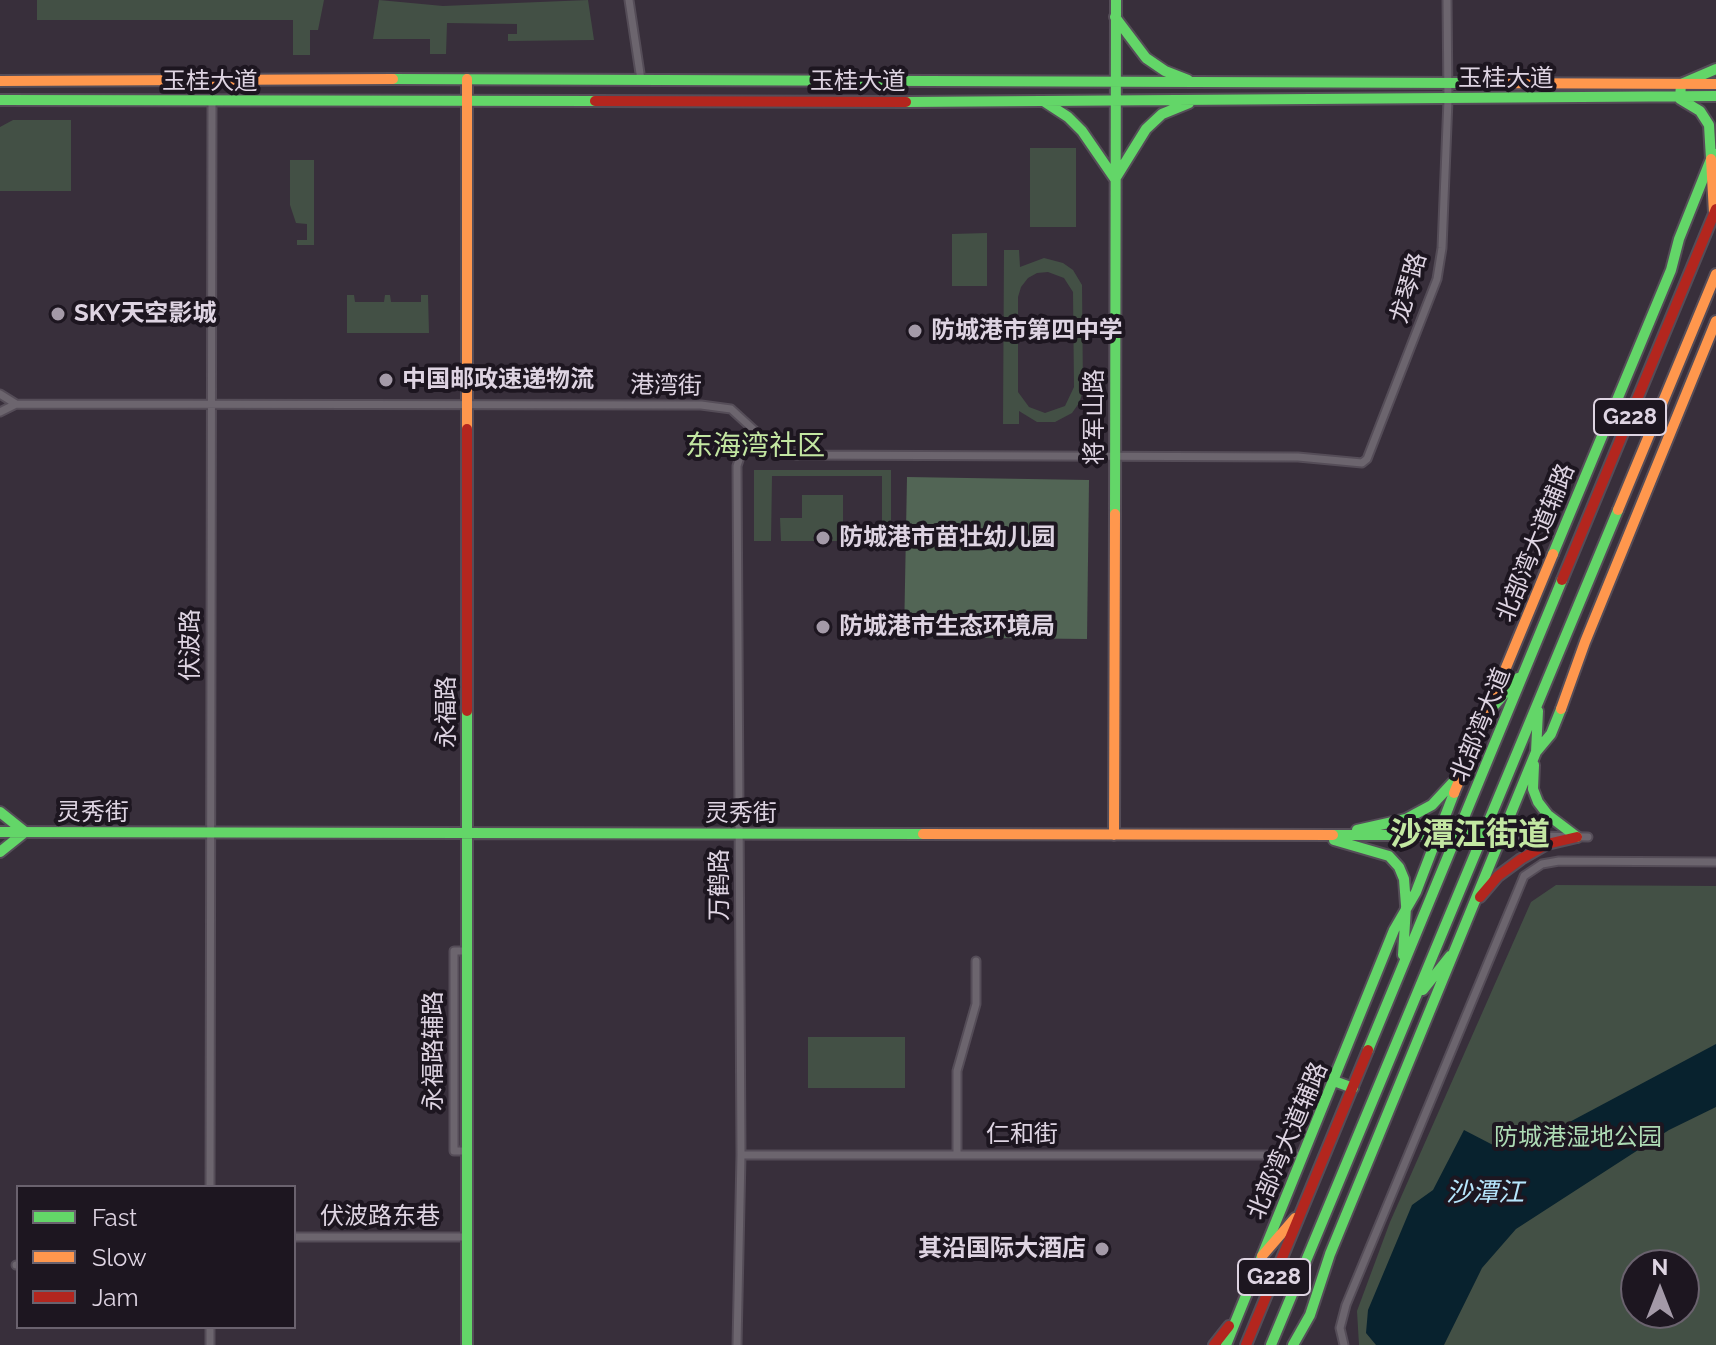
<!DOCTYPE html>
<meta charset="utf-8">
<style>
body{margin:0}
#map{position:relative;width:1716px;height:1345px;overflow:hidden;background:#382f3b;font-family:Raleway,sans-serif}
canvas{display:block}
.legend{position:absolute;left:16px;top:1185px;width:280px;height:144px;box-sizing:border-box;background:#1d1620;border:2px solid #6a626e;margin:0;padding:10px 14px;list-style:none;font-size:24px;color:#ded4e2}
.legend li{display:flex;align-items:center;gap:16px;height:40px}
.legend b{width:40px;border:2px solid #6a626e}
.north{position:absolute;left:1620px;top:1249px;width:80px;height:80px;box-sizing:border-box;background:#1d1620;border:2px solid #6a626e;border-radius:50%;rotate:0deg;font-size:22px;font-weight:700;line-height:32px;text-align:center;color:#ded4e2}
.north::after{content:'';display:block;margin:auto;width:28px;height:36px;background:#a49aa8;clip-path:polygon(50% 0,100% 100%,50% 72%,0 100%)}
</style>
<div id="map">
<canvas width="1716" height="1345"></canvas>
<ul class="legend">
<li><b style="height:10px;background:#63d668"></b>Fast</li>
<li><b style="height:10px;background:#ff974d"></b>Slow</li>
<li><b style="height:10px;background:#b3261e"></b>Jam</li>
</ul>
<div class="north">N</div>
</div>
<script>
const ctx = document.querySelector('canvas').getContext('2d');
ctx.lineJoin = 'round';
function fill(path, color) { ctx.fillStyle = color; ctx.fill(path, 'evenodd'); }
const shape = rows => new Path2D(rows.map(r => 'M' + r).join(''));
function stroke(path, color, width, dash) { ctx.strokeStyle = color; ctx.lineWidth = width; ctx.lineCap = dash ? 'butt' : 'round'; ctx.setLineDash(dash || []); ctx.stroke(path); }
function drawText(font, color, halo, rows, align = 'center') {
  ctx.font = font + ' Raleway,"Noto Sans SC",sans-serif'; ctx.lineWidth = 8; ctx.setLineDash([]); ctx.textBaseline = 'middle'; ctx.strokeStyle = halo; ctx.fillStyle = color; for (const [text, x, y, turn = 0] of rows) {
    ctx.save(); ctx.translate(x, y); ctx.rotate((+turn || 0) * Math.PI / 180); ctx.textAlign = isNaN(turn) ? turn : align; if (halo) ctx.strokeText(text, 0, 0); ctx.fillText(text, 0, 0); ctx.restore();
  }
}
fill(shape([
 [37,0,324,0,318,30,310,30,310,55,293,55,293,20,37,20],
 [379,0,443,6,588,0,594,40,508,41,508,34,517,34,517,24,447,23,446,54,430,54,430,39,373,39],
 [13,120,71,120,71,191,0,191,0,127],
 [1030,148,1076,148,1076,227,1030,227],
 [290,160,314,160,314,245,297,245,297,240,307,240,307,224,296,223,290,205],
 [987,233,987,286,952,286,952,234],
 [1004,250,1019,250,1020,267,1044,258,1063,263,1073,270,1082,285,1083,391,1079,403,1072,413,1055,422,1037,422,1019,411,1019,424,1003,424],
 [1048,272,1064,278,1073,292,1074,387,1065,406,1045,413,1029,407,1018,392,1018,297,1021,287,1028,278,1037,273],
 [347,295,354,295,355,302,384,302,385,295,390,295,391,302,421,302,421,295,428,295,429,333,347,333],
 [754,470,891,470,891,535,882,535,882,476,772,476,771,541,754,541],
 [802,495,843,495,843,541,781,541,780,518,802,518],
 [1556,885,1716,886,1716,1345,1359,1345,1357,1311,1390,1222,1531,902],
 [1636,1265,1684,1265,1684,1313,1636,1313],
 [808,1037,905,1037,905,1088,808,1088]
]), '#435045');
fill(shape([
 [907,477,1089,480,1087,639,904,637]
]), '#526555');
fill(shape([
 [1716,1044,1716,1107,1669,1130,1516,1229,1482,1268,1444,1345,1376,1345,1366,1333,1368,1310,1412,1205,1433,1190,1464,1130,1493,1145,1547,1134]
]), '#08222e');
const street = shape([
 [629,0,641,80],
 [0,394,16,404],
 [0,412,16,404,701,405,731,409,776,450,796,455,1298,457,1362,463,1367,459,1437,279,1442,248,1448,100,1447,0],
 [1483,835,1588,837],
 [467,1151,454,1151,454,951,467,951],
 [741,1155,1304,1155],
 [957,1155,957,1071,976,1004,976,961],
 [210,1187,212,102],
 [294,1237,467,1237],
 [16,1265,18,1265],
 [210,1345,210,1327],
 [737,1345,741,1155,737,466,744,445,757,432],
 [1344,1345,1340,1328,1346,1305,1524,876,1542,864,1559,861,1716,862]
]);
const fast = shape([
 [1115,17,1146,58,1165,71,1188,80],
 [393,79,1464,83],
 [1680,99,1700,111,1709,125,1711,159],
 [1680,99,1681,84,1716,69],
 [0,100,595,101],
 [906,102,1716,96],
 [1045,102,1068,117,1082,131,1115,179,1146,129,1162,114,1189,103],
 [1115,514,1116,0],
 [1553,554,1671,270,1679,239,1711,159,1716,154],
 [467,711,467,1345],
 [1487,714,1518,678],
 [1536,752,1538,711],
 [1534,765,1533,789,1538,802,1548,815,1577,837],
 [0,812,25,832],
 [1357,830,1406,819,1432,805,1457,778],
 [0,832,923,834],
 [1333,835,1483,835],
 [1334,840,1389,856,1399,867,1404,879,1406,905],
 [0,852,25,832],
 [1403,955,1406,907],
 [1423,990,1450,956],
 [1368,1050,1562,580],
 [1334,1081,1353,1088],
 [1226,1345,1394,930,1416,892,1454,793],
 [1271,1345,1618,510],
 [1293,1345,1310,1315,1330,1254,1536,752,1551,734,1561,709]
]);
const slow = shape([
 [467,79,467,429],
 [0,81,393,79],
 [1464,83,1716,84],
 [1711,159,1714,213],
 [1618,510,1716,274],
 [1561,709,1585,642,1716,321],
 [1454,793,1553,554],
 [923,834,1333,835],
 [1114,835,1115,514],
 [1262,1256,1295,1218]
]);
const jam = shape([
 [595,101,906,102],
 [467,429,467,711],
 [1562,580,1716,209],
 [1480,897,1498,876,1521,859,1547,844,1577,837],
 [1214,1345,1229,1326],
 [1246,1345,1368,1050]
]);
stroke(street, '#554d58', 11);
stroke(fast, '#554d58', 14);
stroke(slow, '#554d58', 14);
stroke(jam, '#554d58', 14);
stroke(street, '#6c656e', 7);
stroke(fast, '#63d668', 10);
stroke(slow, '#ff974d', 10);
stroke(jam, '#b3261e', 10);
for (const [x, y, r, color] of [
 [58,314,8,"#a49aa8"],
 [915,331,8,"#a49aa8"],
 [386,380,8,"#a49aa8"],
 [823,538,8,"#a49aa8"],
 [823,627,8,"#a49aa8"],
 [1102,1249,8,"#a49aa8"]
]) { const dot = new Path2D(); dot.arc(x, y, r, 0, 2 * Math.PI); ctx.fillStyle = color; ctx.fill(dot); stroke(dot, '#1d1620', 3); }
for (const [x, y, w] of [
 [1630,417,72],
 [1274,1277,72]
]) { const box = new Path2D(); box.roundRect(x - w / 2, y - 18, w, 36, 6); ctx.fillStyle = '#1d1620'; ctx.fill(box); stroke(box, '#ded4e2', 2); }
drawText('bold 22px', '#ded4e2', null, [
 ["G228",1630,417],
 ["G228",1274,1277]
]);
drawText('24px', '#ded4e2', '#1d1620', [
 ["玉桂大道",1506,79],
 ["玉桂大道",210,82],
 ["玉桂大道",858,82],
 ["龙琴路",1409,288,-74],
 ["港湾街",666,386,1],
 ["将军山路",1095,417,-90],
 ["北部湾大道辅路",1536,543,-68],
 ["伏波路",191,645,-90],
 ["永福路",447,712,-90],
 ["北部湾大道",1481,725,-68],
 ["灵秀街",93,813],
 ["灵秀街",741,814],
 ["万鹤路",720,885,-90],
 ["永福路辅路",434,1051,-90],
 ["仁和街",1022,1135],
 ["北部湾大道辅路",1288,1141,-67],
 ["伏波路东巷",380,1217]
]);
drawText('bold 24px', '#ded4e2', '#1d1620', [
 ["SKY天空影城",74,314],
 ["防城港市第四中学",931,331],
 ["中国邮政速递物流",402,380],
 ["防城港市苗壮幼儿园",839,538],
 ["防城港市生态环境局",839,627],
 ["其沿国际大酒店",1086,1249,"right"]
], 'left');
drawText('24px', '#addbb4', '#1d1620', [
 ["防城港湿地公园",1578,1138]
]);
drawText('italic 26px', '#b7e6fd', '#1d1620', [
 ["沙潭江",1485,1193]
]);
drawText('28px', '#c3e7a2', '#1d1620', [
 ["东海湾社区",755,447]
]);
drawText('bold 32px', '#c3e7a2', '#1d1620', [
 ["沙潭江街道",1470,835]
]);
</script>
